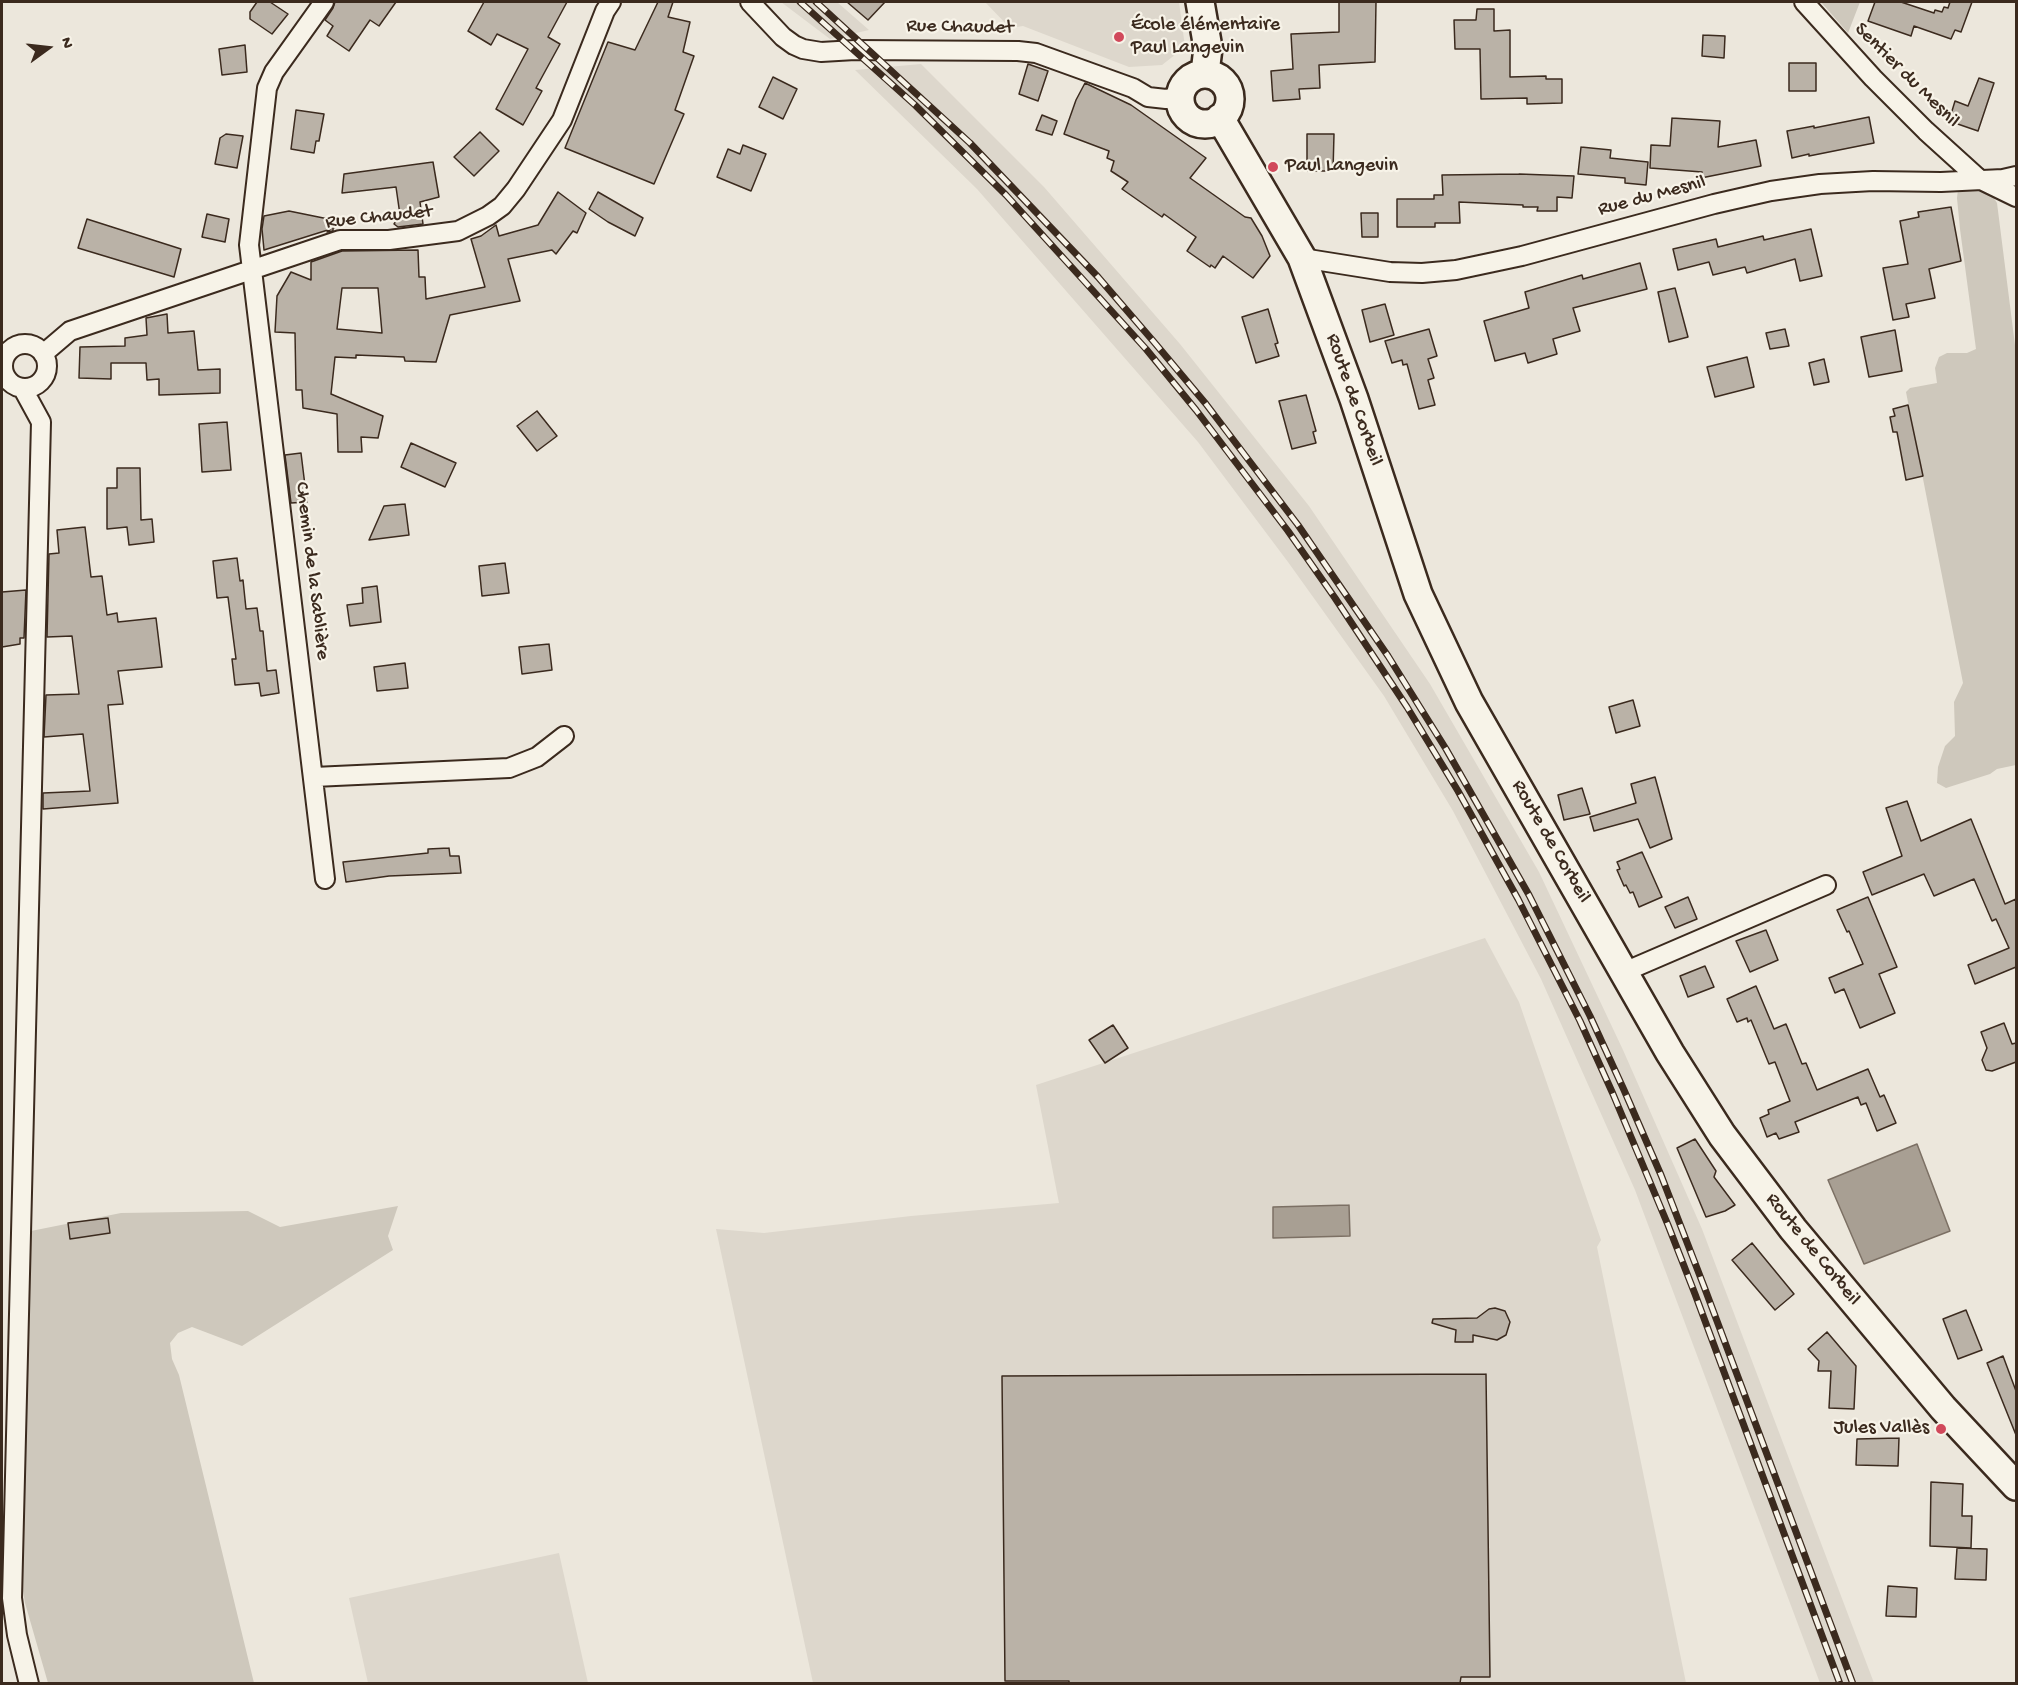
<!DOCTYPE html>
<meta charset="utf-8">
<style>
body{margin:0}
#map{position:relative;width:2018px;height:1685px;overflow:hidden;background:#ece7dc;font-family:"Gochi Hand",sans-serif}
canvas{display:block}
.frame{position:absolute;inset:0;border:3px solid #3b2a1e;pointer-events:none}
.north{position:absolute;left:18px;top:18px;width:60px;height:60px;-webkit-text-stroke:4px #f7f3e8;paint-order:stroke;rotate:75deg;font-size:16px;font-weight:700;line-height:24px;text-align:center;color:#3b2a1e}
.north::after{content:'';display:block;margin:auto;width:21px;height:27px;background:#3b2a1e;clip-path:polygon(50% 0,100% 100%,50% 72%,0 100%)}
</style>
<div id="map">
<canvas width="2018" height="1685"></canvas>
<div class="frame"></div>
<div class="north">N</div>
</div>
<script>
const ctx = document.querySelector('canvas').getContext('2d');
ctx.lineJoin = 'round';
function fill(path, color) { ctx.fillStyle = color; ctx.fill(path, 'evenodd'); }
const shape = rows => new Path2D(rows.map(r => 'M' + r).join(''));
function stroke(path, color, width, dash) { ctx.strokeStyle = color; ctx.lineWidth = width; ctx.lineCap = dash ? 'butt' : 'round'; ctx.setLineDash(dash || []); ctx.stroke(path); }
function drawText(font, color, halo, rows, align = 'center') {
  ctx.font = font + ' "Gochi Hand",sans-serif'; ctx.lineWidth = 4.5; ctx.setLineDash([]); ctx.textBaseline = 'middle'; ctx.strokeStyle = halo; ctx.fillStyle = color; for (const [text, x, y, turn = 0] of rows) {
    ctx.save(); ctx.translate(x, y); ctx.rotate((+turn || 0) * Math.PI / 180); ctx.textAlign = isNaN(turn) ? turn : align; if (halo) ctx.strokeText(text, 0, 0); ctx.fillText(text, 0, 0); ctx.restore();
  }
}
fill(shape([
 [781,2,837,2,869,30,830,39],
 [985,2,1179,2,1185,47,1162,65,1129,67,1023,26,1010,28],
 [921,64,1044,187,1180,344,1309,506,1430,684,1539,872,1623,1050,1702,1229,1874,1683,1820,1683,1635,1190,1541,979,1453,811,1384,696,1288,562,1198,442,977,189,855,70],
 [1485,938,1519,1002,1601,1240,1597,1247,1686,1683,813,1683,716,1229,764,1233,911,1216,1059,1203,1036,1085],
 [559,1553,588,1683,368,1683,349,1598]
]), '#ddd7cc');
fill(shape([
 [1821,2,1860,2,1848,33],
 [1958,189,1988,189,1997,203,2016,353,2016,765,1997,769,1990,774,1946,788,1937,783,1938,767,1945,746,1955,736,1954,702,1963,683,1906,392,1910,388,1937,383,1935,368,1939,357,1947,353,1967,353,1976,349,1960,229,1957,198],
 [398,1206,388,1236,393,1250,242,1346,192,1327,178,1333,170,1343,172,1359,179,1375,254,1683,48,1683,25,1603,22,1585,31,1231,121,1213,248,1211,280,1227]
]), '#cec8bc');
const water = shape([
 [1917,1144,1950,1231,1864,1264,1828,1180,1917,1144],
 [1349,1205,1350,1236,1273,1238,1273,1207,1349,1205]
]);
fill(water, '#a89f93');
stroke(water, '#7c7064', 1.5);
const building = shape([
 [257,2,270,2,288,14,272,34,250,19,250,12,257,2],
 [335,2,396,2,379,26,370,20,349,51,327,36,333,26,325,20,333,8,335,2],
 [484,2,567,2,548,37,560,44,536,88,542,91,523,125,496,109,528,49,497,34,491,45,468,31,484,2],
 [658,2,673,2,668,17,690,22,683,52,694,56,675,110,684,114,654,184,565,148,608,42,635,50,658,2],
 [847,2,885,2,868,20,847,2],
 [1339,2,1376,2,1375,62,1319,65,1320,88,1299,89,1300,99,1273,101,1271,71,1293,69,1291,34,1339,32,1339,2],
 [1875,2,1901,2,1934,13,1935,10,1942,12,1944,7,1948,8,1950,2,1972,2,1961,32,1955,30,1951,39,1914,26,1911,36,1868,21,1875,2],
 [1477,9,1494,9,1494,31,1510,30,1510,77,1546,76,1546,79,1562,79,1562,103,1527,104,1527,98,1481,99,1480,49,1455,49,1454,20,1476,20,1477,9],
 [1703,35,1725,36,1724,58,1702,56,1703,35],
 [245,45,247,72,222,75,219,49,245,45],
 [1789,63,1816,63,1816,91,1789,91,1789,63],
 [1028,64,1048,71,1038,101,1019,94,1028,64],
 [773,77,797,89,783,119,759,107,773,77],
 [1979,78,1994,83,1978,131,1949,121,1955,101,1968,106,1979,78],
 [1085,83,1131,105,1206,158,1190,178,1245,217,1251,218,1262,236,1270,256,1253,278,1223,256,1215,268,1211,265,1210,267,1187,251,1196,237,1164,214,1162,217,1122,189,1128,182,1111,171,1114,161,1107,158,1109,151,1064,134,1076,100,1085,83],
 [296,110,324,114,319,141,316,141,314,153,291,149,296,110],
 [1042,115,1057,121,1052,135,1036,130,1042,115],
 [1869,117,1874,143,1809,156,1809,154,1792,158,1787,131,1814,126,1814,128,1869,117],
 [1672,118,1720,121,1718,147,1756,140,1761,166,1701,178,1702,172,1650,168,1651,145,1670,146,1672,118],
 [480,132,499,151,474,176,454,157,480,132],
 [226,134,243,136,237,168,215,164,220,138,226,134],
 [1307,134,1334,134,1333,171,1307,171,1307,134],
 [743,145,766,154,751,191,717,177,728,149,740,154,743,145],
 [1581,147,1611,150,1610,158,1648,162,1646,185,1625,183,1625,178,1578,174,1581,147],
 [433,162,439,197,420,202,423,224,398,227,394,224,400,215,396,187,342,193,344,174,433,162],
 [1519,174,1574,176,1572,198,1557,197,1557,211,1537,211,1538,207,1523,207,1523,205,1459,202,1460,223,1435,223,1435,227,1397,227,1397,199,1434,199,1434,195,1443,195,1442,175,1519,174],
 [558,192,586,213,577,233,573,231,556,254,552,250,508,259,520,301,450,315,436,362,405,361,404,357,356,355,356,358,335,357,331,394,383,416,378,438,361,437,362,452,338,452,337,414,303,408,302,390,296,390,295,333,275,332,277,296,291,272,311,280,311,262,342,251,418,250,419,277,425,277,426,299,485,287,471,239,481,236,496,225,499,236,538,225,558,192],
 [342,288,378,288,382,333,337,329,342,288],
 [598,192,643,218,635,236,608,222,589,209,598,192],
 [1951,207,1961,261,1929,269,1935,298,1906,304,1909,317,1893,320,1883,268,1908,264,1900,221,1919,217,1918,212,1951,207],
 [289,211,348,223,333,228,333,231,327,232,331,229,264,250,262,229,264,216,289,211],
 [1361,213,1378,213,1378,237,1362,237,1361,213],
 [207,214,229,219,225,242,202,237,207,214],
 [87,219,181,249,174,277,78,248,87,219],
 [1811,229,1822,276,1800,281,1795,259,1747,273,1745,267,1713,275,1709,262,1678,270,1673,249,1716,239,1718,247,1763,236,1764,240,1811,229],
 [1640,263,1647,289,1573,308,1580,331,1553,339,1557,354,1528,363,1525,353,1495,361,1484,321,1529,308,1525,292,1582,275,1583,279,1640,263],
 [1675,288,1688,337,1669,342,1658,292,1675,288],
 [1385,304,1394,335,1370,342,1362,310,1385,304],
 [1268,309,1278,343,1275,344,1279,356,1256,363,1242,317,1268,309],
 [167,314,168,333,194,331,198,370,220,369,220,393,159,395,159,379,147,380,146,363,111,363,111,379,79,378,80,347,125,346,125,338,147,335,146,318,167,314],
 [1429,329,1437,356,1428,359,1434,378,1428,380,1435,405,1419,409,1407,364,1403,365,1402,360,1392,363,1385,341,1429,329],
 [1785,329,1789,346,1770,349,1766,333,1785,329],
 [1895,330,1902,371,1869,377,1861,337,1895,330],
 [1747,357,1754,387,1715,397,1707,367,1747,357],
 [1824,359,1829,382,1814,385,1809,363,1824,359],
 [1306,395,1316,431,1313,432,1316,443,1292,449,1279,401,1306,395],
 [1908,405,1923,476,1906,480,1897,432,1893,432,1890,417,1895,416,1893,409,1908,405],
 [537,411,557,436,537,451,517,426,537,411],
 [227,422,231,470,202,472,199,424,227,422],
 [411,443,456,463,445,487,401,467,411,443],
 [301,453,307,502,291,503,285,455,301,453],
 [117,468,140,468,141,520,152,519,154,542,129,545,127,527,107,529,107,488,117,488,117,468],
 [405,504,409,535,369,540,384,506,405,504],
 [85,527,91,577,102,576,107,615,117,613,118,622,156,618,162,667,118,671,123,704,108,705,118,803,43,809,43,793,90,791,83,734,44,737,46,695,79,694,72,636,47,637,49,554,59,553,57,530,85,527],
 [237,558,240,581,243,580,246,609,257,608,260,631,263,631,267,671,276,670,279,693,261,696,259,683,235,685,232,659,236,659,228,597,217,598,213,561,237,558],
 [505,563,509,593,482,596,479,566,505,563],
 [377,586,381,622,350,626,347,605,363,603,362,588,377,586],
 [26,590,24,638,20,638,20,644,2,647,2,592,26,590],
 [549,644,552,670,522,674,519,647,549,644],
 [405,663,408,688,377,691,374,667,405,663],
 [1633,700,1640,726,1616,733,1609,707,1633,700],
 [1655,777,1672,839,1650,848,1638,819,1594,831,1590,817,1636,803,1631,784,1655,777],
 [1582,788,1590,814,1564,820,1558,795,1582,788],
 [1907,801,1921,841,1971,819,2005,904,2016,899,2016,967,1975,984,1968,965,2009,948,1996,919,1992,921,1974,879,1934,896,1924,874,1872,895,1863,872,1902,856,1886,808,1907,801],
 [449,848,450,856,459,856,461,873,389,876,346,882,343,862,428,853,428,849,449,848],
 [1642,852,1662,897,1639,907,1633,892,1630,893,1626,885,1624,886,1617,870,1620,869,1617,862,1642,852],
 [1688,897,1697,919,1675,928,1665,907,1688,897],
 [1868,897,1897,967,1879,974,1895,1013,1860,1028,1844,989,1835,993,1829,978,1863,964,1849,931,1847,932,1837,910,1868,897],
 [1766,930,1778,960,1750,972,1736,941,1766,930],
 [1705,966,1714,987,1688,997,1680,976,1705,966],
 [1756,986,1774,1029,1786,1024,1802,1064,1806,1063,1817,1090,1868,1069,1880,1097,1884,1095,1896,1123,1877,1131,1866,1103,1861,1105,1858,1097,1795,1122,1799,1132,1779,1139,1776,1133,1767,1137,1760,1118,1769,1114,1768,1110,1790,1101,1775,1062,1769,1064,1751,1020,1748,1022,1747,1018,1737,1022,1727,999,1756,986],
 [2004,1023,2012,1044,2016,1043,2016,1062,1992,1071,1986,1070,1982,1060,1987,1048,1981,1032,2004,1023],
 [1113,1025,1128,1048,1105,1063,1089,1040,1113,1025],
 [1695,1139,1716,1171,1714,1177,1735,1205,1725,1211,1706,1217,1677,1148,1695,1139],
 [108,1218,110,1233,70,1239,68,1223,108,1218],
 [1752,1243,1794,1294,1775,1310,1732,1260,1752,1243],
 [1495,1308,1505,1311,1510,1322,1506,1335,1497,1340,1473,1335,1473,1342,1455,1342,1456,1330,1432,1323,1433,1319,1477,1318,1489,1309,1495,1308],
 [1966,1310,1982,1350,1958,1359,1943,1319,1966,1310],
 [1827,1332,1856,1366,1854,1409,1829,1408,1831,1371,1818,1371,1819,1361,1808,1349,1827,1332],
 [2003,1356,2016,1391,2016,1435,1987,1363,2003,1356],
 [1486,1374,1490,1677,1461,1677,1460,1683,1069,1683,1069,1681,1005,1681,1002,1376,1486,1374],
 [1899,1438,1898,1466,1856,1465,1857,1439,1899,1438],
 [1931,1482,1963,1484,1962,1516,1972,1516,1971,1548,1930,1546,1931,1482],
 [1957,1548,1987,1549,1986,1580,1955,1579,1957,1548],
 [1888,1586,1917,1588,1916,1617,1886,1616,1888,1586]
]);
fill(building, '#bab2a7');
stroke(building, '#3b2a1e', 1.5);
const minor = shape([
 [324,2,274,72,267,88,249,245,325,879],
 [750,2,783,37,794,45,803,49,821,52,855,50,1018,51,1036,53,1133,88,1148,97,1166,99,1180,97],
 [1804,2,1873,78,1926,131,1979,179,2016,197],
 [1302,258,1390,272,1422,273,1456,270,1522,256,1714,204,1771,191,1820,184,1873,181,1941,182,2003,179,2016,176],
 '3 366a22 22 0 1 1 44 0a22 22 0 1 1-44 0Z',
 [43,354,70,331,340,240,389,240,458,231,488,216,502,206,516,189,562,120,605,11,611,2],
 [23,389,41,422,12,1598,17,1635,29,1684],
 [314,777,509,768,537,757,564,736],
 [1624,972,1826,885]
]);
const secondary = shape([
 [1200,2,1208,48,1205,73],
 '1180 99a25 25 0 1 1 50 0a25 25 0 1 1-50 0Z',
 [1220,118,1302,258,1354,399,1418,594,1469,702,1670,1053,1722,1135,1793,1229,1943,1408,2016,1486]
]);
stroke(minor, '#3b2a1e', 22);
stroke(secondary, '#3b2a1e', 32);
stroke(minor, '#f7f3e8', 18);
stroke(secondary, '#f7f3e8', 27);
const rail = shape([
 [800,2,915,105,1006,195,1146,349,1196,410,1288,531,1335,598,1407,707,1458,791,1518,899,1580,1021,1613,1094,1668,1225,1695,1294,1840,1684],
 [816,2,970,143,1098,277,1154,342,1206,404,1298,525,1388,656,1446,749,1529,895,1590,1016,1624,1090,1661,1175,1705,1289,1853,1684]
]);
stroke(rail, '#3b2a1e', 7);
stroke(rail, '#f7f3e8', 4.5, [14]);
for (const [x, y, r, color] of [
 [1119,37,6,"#d1495b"],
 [1273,167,6,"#d1495b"],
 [1941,1429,6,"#d1495b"]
]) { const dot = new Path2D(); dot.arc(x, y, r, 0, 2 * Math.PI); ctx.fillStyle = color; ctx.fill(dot); stroke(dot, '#f7f3e8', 2); }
drawText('20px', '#3b2a1e', '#f7f3e8', [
 ["École élémentaire",1131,26],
 ["Paul Langevin",1131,49],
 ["Paul Langevin",1285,167],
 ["Jules Vallès",1929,1429,"right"]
], 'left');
drawText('20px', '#3b2a1e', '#f7f3e8', [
 ["Rue Chaudet",960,28,1],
 ["Sentier du Mesnil",1906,76,45],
 ["Rue du Mesnil",1652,197,-15],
 ["Rue Chaudet",379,218,-6],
 ["Route de Corbeil",1353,400,71],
 ["Chemin de la Sablière",311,571,83],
 ["Route de Corbeil",1550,842,60],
 ["Route de Corbeil",1812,1250,51]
]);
</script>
